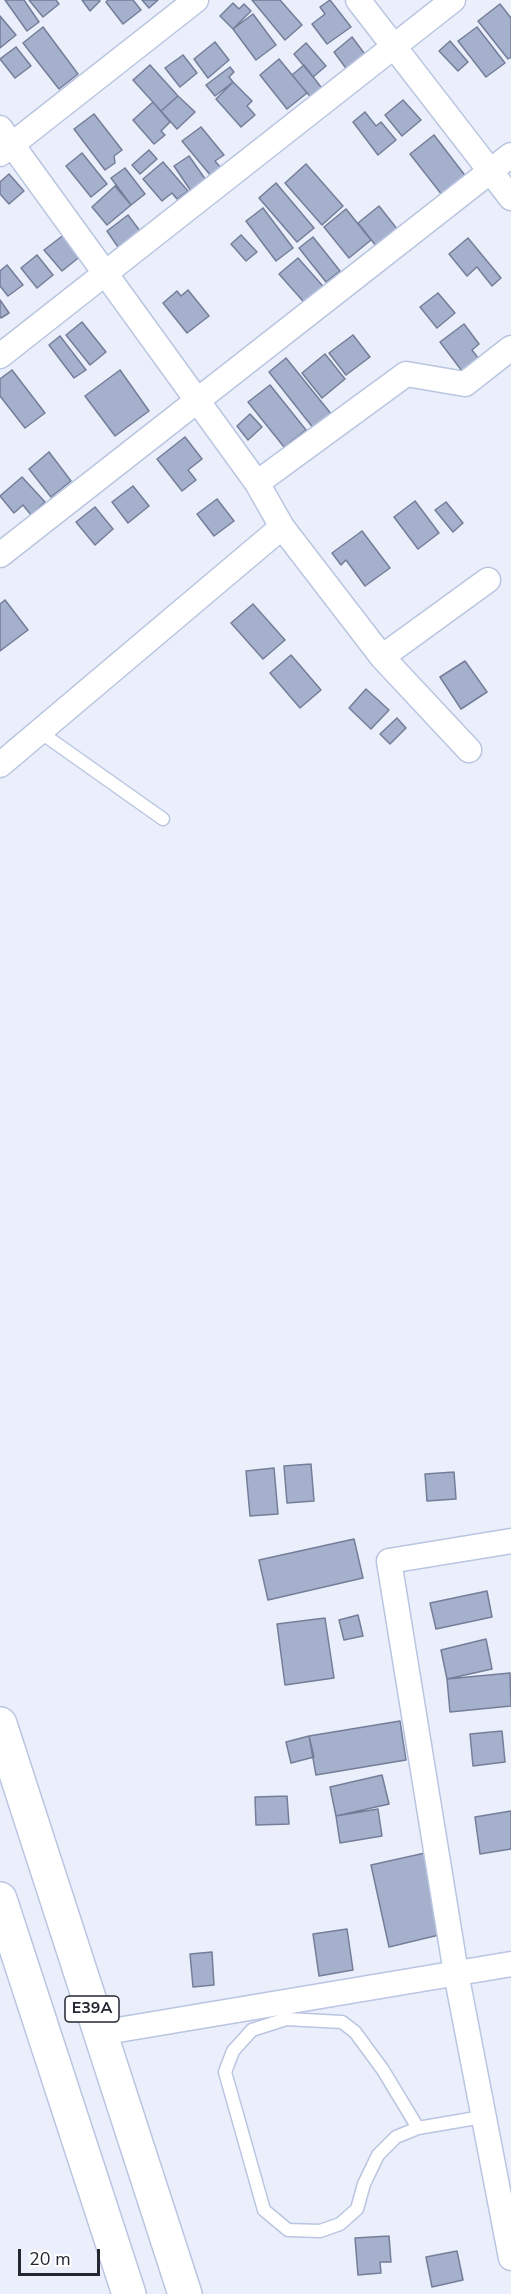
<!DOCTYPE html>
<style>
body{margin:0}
#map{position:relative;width:511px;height:2294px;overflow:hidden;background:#eaeffb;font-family:"Nunito Sans",sans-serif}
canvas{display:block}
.scale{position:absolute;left:18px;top:2249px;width:82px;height:27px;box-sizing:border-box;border:3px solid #232732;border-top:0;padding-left:8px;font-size:18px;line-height:21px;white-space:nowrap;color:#232732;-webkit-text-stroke:4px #fff;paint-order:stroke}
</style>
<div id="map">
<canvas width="511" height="2294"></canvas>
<div class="scale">20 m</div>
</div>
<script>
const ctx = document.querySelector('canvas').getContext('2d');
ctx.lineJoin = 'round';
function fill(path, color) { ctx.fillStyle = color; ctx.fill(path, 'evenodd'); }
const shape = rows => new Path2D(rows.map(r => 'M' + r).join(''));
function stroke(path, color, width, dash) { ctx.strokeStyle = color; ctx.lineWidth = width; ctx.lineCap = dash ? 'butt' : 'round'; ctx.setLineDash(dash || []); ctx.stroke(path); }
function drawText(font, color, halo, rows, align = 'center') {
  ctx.font = font + ' "Nunito Sans",sans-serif'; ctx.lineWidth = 6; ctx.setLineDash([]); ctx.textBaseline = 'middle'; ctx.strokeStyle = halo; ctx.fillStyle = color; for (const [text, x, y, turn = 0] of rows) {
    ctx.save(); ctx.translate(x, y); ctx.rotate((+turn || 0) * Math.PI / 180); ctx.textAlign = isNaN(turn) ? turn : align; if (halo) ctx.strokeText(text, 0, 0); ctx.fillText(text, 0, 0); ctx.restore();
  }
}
const building = shape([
 [5,0,24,0,39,22,27,31,5,0],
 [29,0,56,0,59,4,43,17,29,0],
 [82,0,99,0,100,1,90,11,82,0],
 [108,0,133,0,141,10,123,24,106,2,108,0],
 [142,0,158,0,149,8,142,0],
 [252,0,280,0,302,25,285,40,252,0],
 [330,0,351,27,327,44,312,24,325,14,320,7,330,0],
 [233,3,239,9,244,4,251,11,233,29,220,16,233,3],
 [500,4,511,18,511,57,508,59,478,21,500,4],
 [253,14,276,45,256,60,233,29,253,14],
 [0,16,16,35,0,48,0,16],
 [43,27,78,74,59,89,23,43,43,27],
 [477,27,505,63,486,77,458,41,477,27],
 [352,37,367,57,348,71,334,52,352,37],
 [450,41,468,62,458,71,439,51,450,41],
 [215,42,229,60,208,78,194,59,215,42],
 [306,43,326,66,313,77,294,54,306,43],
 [16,47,31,66,15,78,0,59,16,47],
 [183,55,197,73,180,87,165,68,183,55],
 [279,59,307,93,287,109,260,75,279,59],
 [150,65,178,96,161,111,133,80,150,65],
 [304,65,324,91,314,101,292,75,304,65],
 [230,67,234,72,229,77,233,82,215,96,206,85,230,67],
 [233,82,252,101,247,106,255,115,241,127,216,99,233,82],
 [178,96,195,112,177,129,161,111,178,96],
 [403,100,421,120,402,136,385,115,403,100],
 [153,102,170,122,161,131,165,135,154,144,133,120,153,102],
 [365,112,376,126,381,122,396,140,378,155,353,122,365,112],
 [94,114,122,150,114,156,115,163,105,170,74,129,94,114],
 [201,127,224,155,215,161,221,168,211,176,182,141,201,127],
 [434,135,470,182,446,200,410,154,434,135],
 [149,150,157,159,140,174,132,165,149,150],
 [82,153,107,184,91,197,66,166,82,153],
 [189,156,208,183,193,194,174,166,189,156],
 [163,162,188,191,177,199,172,193,162,201,143,179,163,162],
 [306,164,343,206,322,225,285,183,306,164],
 [125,168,145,194,131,205,111,178,125,168],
 [9,174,24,191,9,204,0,194,0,182,9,174],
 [276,183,314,228,297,242,259,198,276,183],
 [115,186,131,205,107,225,92,207,115,186],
 [379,206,401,234,380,251,358,223,379,206],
 [263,208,293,248,276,261,246,221,263,208],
 [346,209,371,240,349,258,324,227,346,209],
 [128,215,140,231,118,247,107,231,128,215],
 [65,234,82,255,62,271,44,250,65,234],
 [241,235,257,252,246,261,231,244,241,235],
 [313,237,340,271,326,282,299,248,313,237],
 [468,238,501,278,492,286,477,267,467,276,449,254,468,238],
 [37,255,53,275,37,288,21,268,37,255],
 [298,258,329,293,310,309,279,274,298,258],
 [7,265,23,285,8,296,0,286,0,271,7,265],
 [188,290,209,316,187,333,163,303,177,291,181,296,188,290],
 [438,293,455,313,437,328,420,307,438,293],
 [0,300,9,313,1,318,0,316,0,300],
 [82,322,106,352,90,365,66,335,82,322],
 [464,324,479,344,472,350,478,358,462,371,440,342,464,324],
 [353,335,370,357,346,375,329,353,353,335],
 [60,336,86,370,74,378,49,345,60,336],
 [325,354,345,379,322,398,302,373,325,354],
 [286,358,332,415,314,429,269,372,286,358],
 [12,370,45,413,25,428,0,396,0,379,12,370],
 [120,370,149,411,115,436,85,396,120,370],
 [270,385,306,430,284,447,248,402,270,385],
 [250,414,262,427,248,440,237,426,250,414],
 [185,437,202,459,188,470,196,480,182,491,157,459,185,437],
 [49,452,71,481,51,497,29,469,49,452],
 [22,477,45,502,31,515,23,505,14,513,0,496,22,477],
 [133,486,149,506,128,523,112,502,133,486],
 [217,499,234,521,214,536,197,514,217,499],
 [415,501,439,533,418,549,394,517,415,501],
 [446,502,463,523,453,532,435,510,446,502],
 [95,507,113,529,95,545,76,522,95,507],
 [362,531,390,568,365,586,346,560,341,565,332,553,362,531],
 [5,600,28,630,0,651,0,604,5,600],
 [253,604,285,640,263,659,231,623,253,604],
 [291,655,321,690,300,708,270,673,291,655],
 [465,661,487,692,461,709,440,677,465,661],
 [366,689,389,710,371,729,349,708,366,689],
 [397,718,406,728,390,744,380,734,397,718],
 [311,1464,314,1501,287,1503,284,1466,311,1464],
 [274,1468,278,1514,250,1516,246,1471,274,1468],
 [454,1472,456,1499,427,1501,425,1474,454,1472],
 [354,1539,363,1578,268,1600,259,1560,354,1539],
 [487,1591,492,1617,436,1629,430,1603,487,1591],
 [358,1615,363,1636,344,1640,339,1620,358,1615],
 [325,1618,334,1678,285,1685,277,1624,325,1618],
 [486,1639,492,1669,447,1679,441,1650,486,1639],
 [510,1673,511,1706,450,1712,447,1679,510,1673],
 [400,1721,406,1760,316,1775,309,1736,400,1721],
 [502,1731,505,1762,473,1766,470,1734,502,1731],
 [309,1736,314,1757,291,1763,286,1742,309,1736],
 [382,1775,389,1804,336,1816,330,1787,382,1775],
 [287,1796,289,1824,256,1825,255,1797,287,1796],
 [378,1809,382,1836,340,1843,336,1816,378,1809],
 [511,1811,511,1849,480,1854,475,1817,511,1811],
 [425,1853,443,1934,389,1947,371,1865,425,1853],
 [347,1929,353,1970,319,1976,313,1934,347,1929],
 [212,1952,214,1985,193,1987,190,1954,212,1952],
 [389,2236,391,2262,380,2262,381,2273,358,2275,355,2238,389,2236],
 [457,2251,463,2280,432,2287,426,2257,457,2251]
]);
fill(building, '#a5b0cd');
stroke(building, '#747e99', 1.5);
const service = shape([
 [40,732,163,819],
 [418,2128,383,2070,355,2032,342,2022,286,2019,252,2030,233,2051,225,2072,264,2210,288,2230,320,2231,340,2224,357,2209,364,2184,378,2155,396,2137,418,2128,482,2117]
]);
const minor = shape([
 [358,0,511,198],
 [0,128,257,483,282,527,382,657,469,750],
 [0,154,196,0],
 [0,356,453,0],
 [257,483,406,374,465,384,511,348],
 [0,555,511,155],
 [382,657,488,580],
 [0,765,282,527],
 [511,1541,389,1561,456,1973,511,2258],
 [100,2033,511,1964]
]);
const primary = shape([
 [0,1724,185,2294],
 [0,1899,129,2294]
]);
stroke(service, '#b9c5e1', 15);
stroke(minor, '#b9c5e1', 27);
stroke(primary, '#b9c5e1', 36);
stroke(service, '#fff', 12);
stroke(minor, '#fff', 24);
stroke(primary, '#fff', 33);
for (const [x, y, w] of [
 [92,2009,54]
]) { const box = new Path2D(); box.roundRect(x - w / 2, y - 13, w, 26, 4.5); ctx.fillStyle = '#fff'; ctx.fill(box); stroke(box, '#232732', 1.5); }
drawText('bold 16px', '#232732', null, [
 ["E39A",92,2009]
]);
</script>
